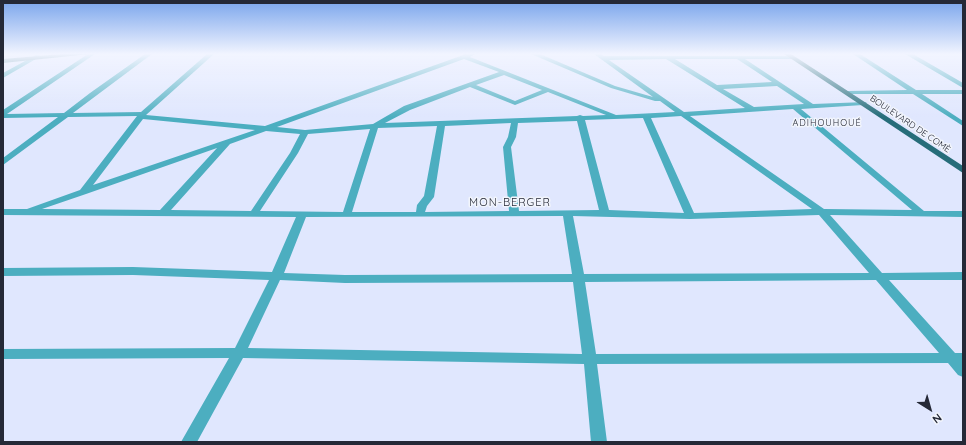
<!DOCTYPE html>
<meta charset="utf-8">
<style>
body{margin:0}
#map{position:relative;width:966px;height:445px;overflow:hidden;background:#e0e7fe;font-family:Quicksand,sans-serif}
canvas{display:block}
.frame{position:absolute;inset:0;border:4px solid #252937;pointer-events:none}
.north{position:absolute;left:910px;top:389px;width:40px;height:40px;-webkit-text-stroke:3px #f2f5fc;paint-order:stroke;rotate:143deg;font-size:11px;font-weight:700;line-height:16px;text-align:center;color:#252937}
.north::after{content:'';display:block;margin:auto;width:14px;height:18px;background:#252937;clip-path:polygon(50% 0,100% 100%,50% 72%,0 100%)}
</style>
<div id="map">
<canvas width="966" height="445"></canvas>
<div class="frame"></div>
<div class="north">N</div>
</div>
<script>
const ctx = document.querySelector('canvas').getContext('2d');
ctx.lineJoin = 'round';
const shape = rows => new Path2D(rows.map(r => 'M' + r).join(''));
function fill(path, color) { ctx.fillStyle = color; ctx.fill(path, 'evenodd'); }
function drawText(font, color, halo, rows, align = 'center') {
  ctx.font = font + ' Quicksand,sans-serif'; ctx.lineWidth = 3; ctx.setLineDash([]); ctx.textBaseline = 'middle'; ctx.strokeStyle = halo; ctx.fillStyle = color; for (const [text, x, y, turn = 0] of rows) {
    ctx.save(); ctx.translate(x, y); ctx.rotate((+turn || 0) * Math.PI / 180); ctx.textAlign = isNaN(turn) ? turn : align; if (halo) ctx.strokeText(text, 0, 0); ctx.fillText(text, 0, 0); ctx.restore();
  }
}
fill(shape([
 [88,54,95,54,7,114,64,113,90,93,145,54,152,54,73,113,141,112,207,54,214,54,146,115,265,126,466,54,475,54,470,57,616,115,675,112,660,101,655,101,611,88,531,54,540,54,615,86,653,97,594,54,601,54,604,56,794,56,794,58,792,59,745,59,813,104,865,102,867,103,863,105,801,109,924,211,963,211,963,217,830,215,882,273,963,272,963,280,889,280,955,353,963,353,963,377,958,375,948,363,597,364,607,442,591,442,584,364,243,358,197,442,181,442,229,358,3,359,3,349,235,348,269,280,133,275,3,276,3,268,133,267,272,272,296,217,3,215,3,209,27,209,80,190,137,116,68,117,3,165,3,158,58,117,3,118,3,110,88,54],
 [464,59,499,72,404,106,373,124,305,130,277,127,464,59],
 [666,59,745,108,684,112,609,60,666,59],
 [675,59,737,59,772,82,717,85,675,59],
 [504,75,542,90,515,101,476,85,504,75],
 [777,86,804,104,754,107,723,89,777,86],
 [470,87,515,105,548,92,606,115,583,116,580,115,577,116,385,123,410,110,470,87],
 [793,109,912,210,824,209,690,116,793,109],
 [681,116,812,209,694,213,651,118,681,116],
 [643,118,684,213,609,210,585,120,643,118],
 [143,119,255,130,93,185,143,119],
 [577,121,599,210,519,211,511,147,516,137,518,123,577,121],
 [511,123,508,137,503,147,509,211,425,212,427,206,434,197,445,126,511,123],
 [437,126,424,196,417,205,416,212,352,212,378,128,437,126],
 [370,129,343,212,260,211,298,153,308,134,370,129],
 [266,131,300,134,290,153,251,211,171,210,230,144,266,131],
 [217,148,160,210,42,209,86,194,217,148],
 [819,215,869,273,584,274,573,216,690,219,819,215],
 [563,216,572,274,345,275,284,273,306,217,563,216],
 [280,280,345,283,573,282,582,354,248,348,280,280],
 [876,280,939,353,596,354,585,282,876,280],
 [853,54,860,54,916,90,963,90,963,94,922,94,963,121,963,126,913,94,845,94,844,93,847,91,907,90,853,54],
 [905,54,913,54,963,83,963,88,905,54],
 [36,55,41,56,3,78,3,73,36,55]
]), '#4caec0');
fill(shape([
 [62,54,90,54,3,63,3,59,62,54],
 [784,54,791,54,963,166,963,173,784,54]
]), '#266d7a');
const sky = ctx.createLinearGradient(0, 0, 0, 117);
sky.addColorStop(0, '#7aa5ec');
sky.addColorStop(0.46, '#f1f4ff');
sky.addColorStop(1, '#f1f4ff00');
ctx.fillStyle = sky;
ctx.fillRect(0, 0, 966, 117);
ctx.letterSpacing = '1px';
drawText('9px', '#252937', '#f2f5fc', [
 ["ADIHOUHOUÉ",827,123]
]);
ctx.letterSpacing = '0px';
drawText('9px', '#252937', '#f2f5fc', [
 ["BOULEVARD DE COMÈ",910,124,34]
]);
ctx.letterSpacing = '1px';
drawText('11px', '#252937', '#f2f5fc', [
 ["MON-BERGER",510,203]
]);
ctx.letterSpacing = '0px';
</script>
